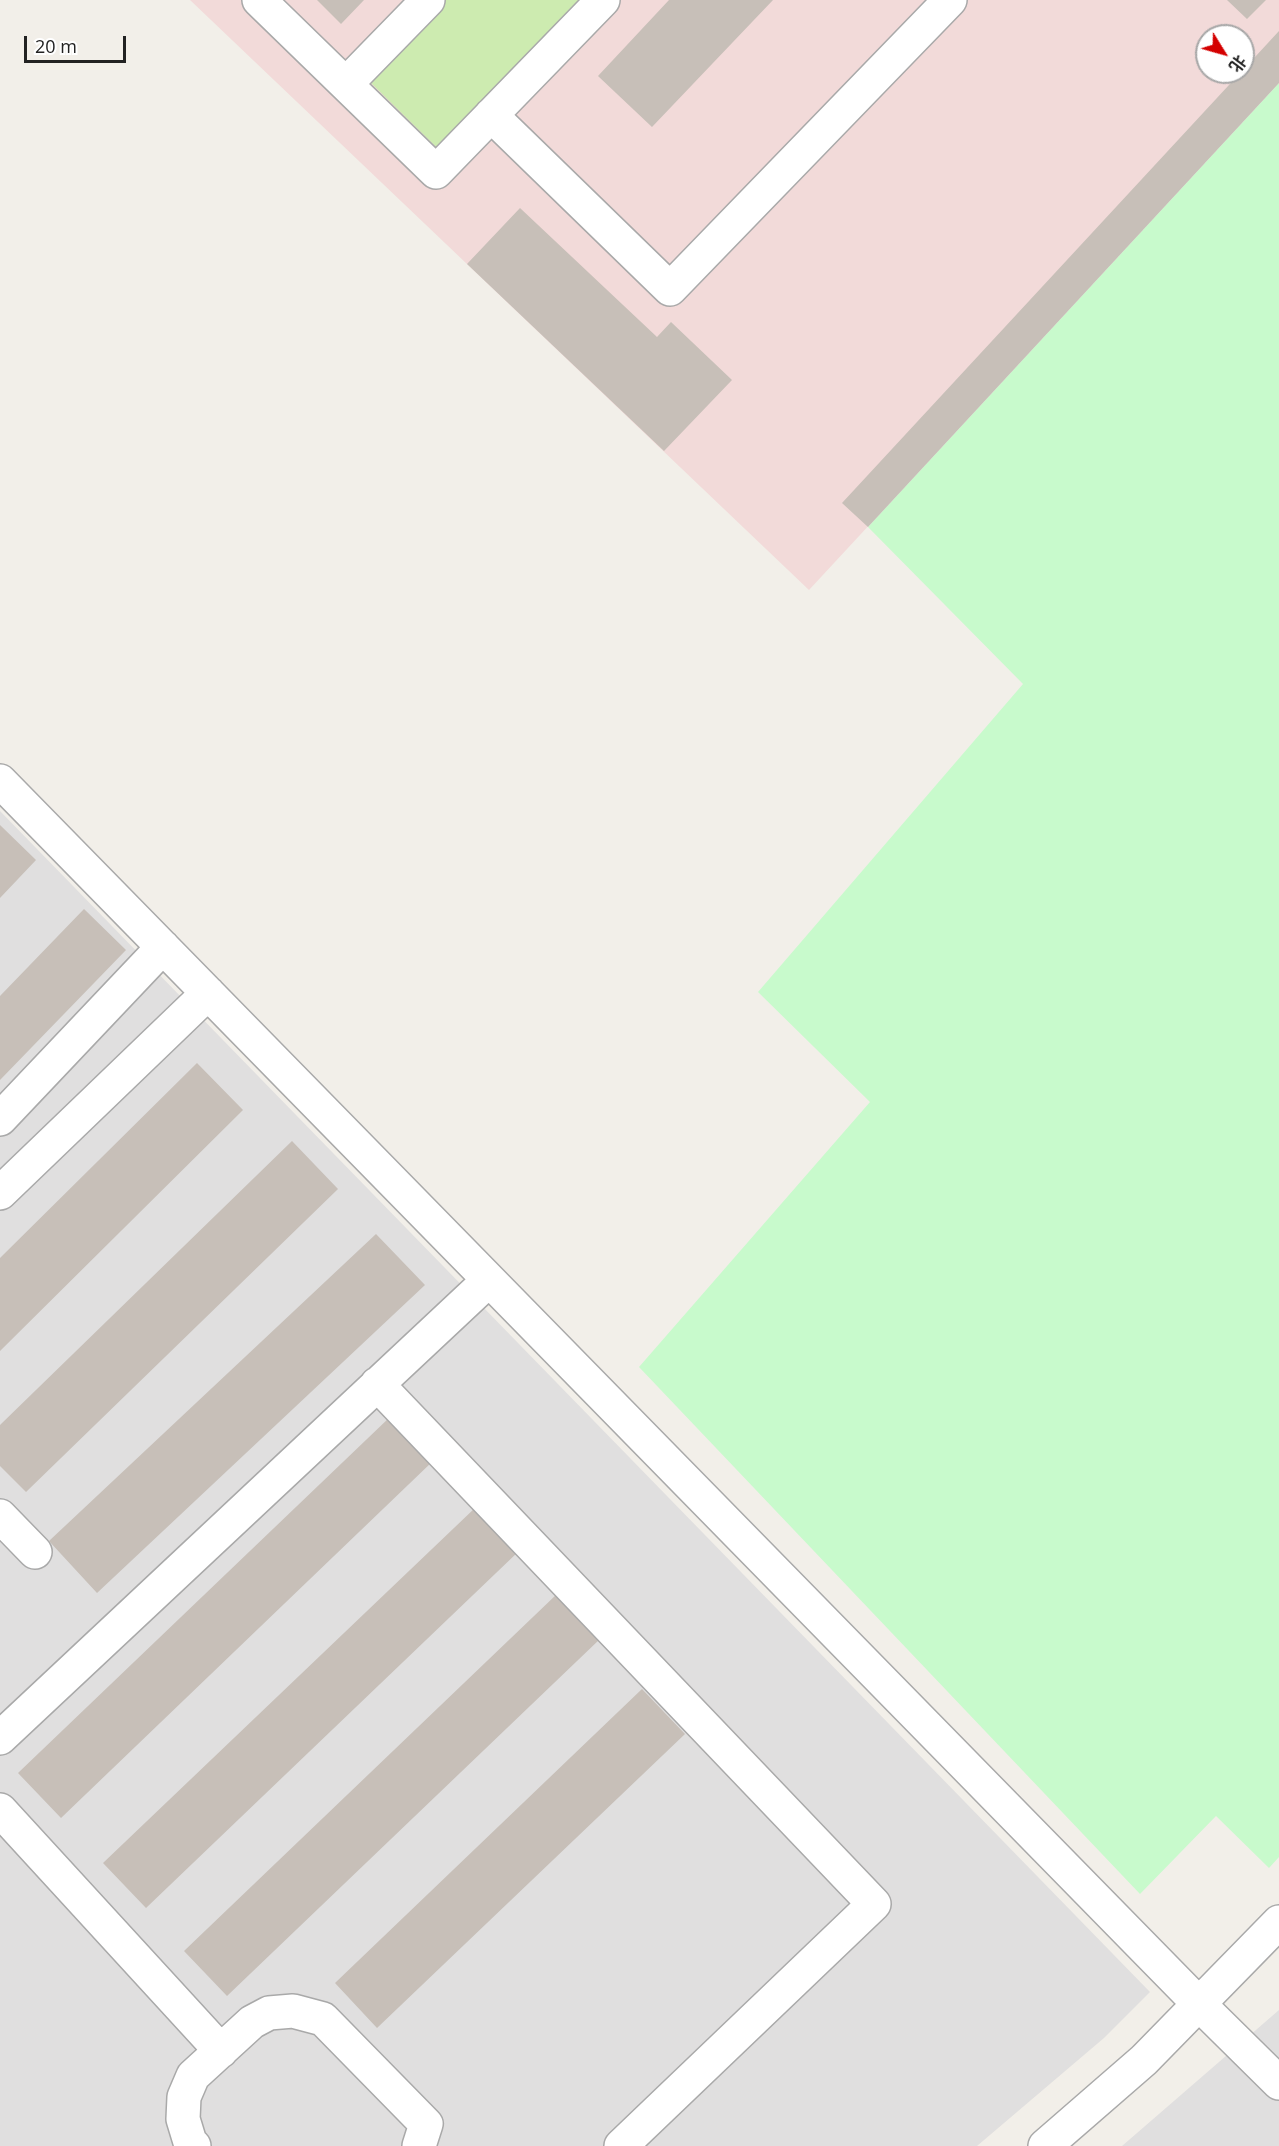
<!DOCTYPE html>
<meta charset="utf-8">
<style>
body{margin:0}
#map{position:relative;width:1279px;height:2146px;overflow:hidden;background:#f2efe9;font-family:"Open Sans","Noto Sans SC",sans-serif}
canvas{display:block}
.north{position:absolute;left:1195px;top:24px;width:60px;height:60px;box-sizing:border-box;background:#fff;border:2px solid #a7a7a7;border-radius:50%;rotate:127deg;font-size:16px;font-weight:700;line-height:24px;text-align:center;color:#222}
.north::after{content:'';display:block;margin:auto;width:21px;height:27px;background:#d40000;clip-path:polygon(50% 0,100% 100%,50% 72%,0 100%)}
.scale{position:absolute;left:24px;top:36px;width:102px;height:27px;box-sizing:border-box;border:3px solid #222;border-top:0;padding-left:8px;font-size:18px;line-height:21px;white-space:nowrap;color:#222;-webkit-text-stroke:4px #fff;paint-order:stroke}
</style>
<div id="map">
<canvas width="1279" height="2146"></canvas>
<div class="north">北</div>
<div class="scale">20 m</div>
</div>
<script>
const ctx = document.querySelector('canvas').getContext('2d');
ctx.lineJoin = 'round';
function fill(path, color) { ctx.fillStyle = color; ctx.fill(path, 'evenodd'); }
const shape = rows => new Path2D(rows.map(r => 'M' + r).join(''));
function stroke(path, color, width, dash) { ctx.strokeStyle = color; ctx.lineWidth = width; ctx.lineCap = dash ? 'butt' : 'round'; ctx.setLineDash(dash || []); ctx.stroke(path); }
fill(shape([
 [0,811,1150,1992,1104,2038,977,2146,0,2146],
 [1279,2010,1279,2146,1122,2146]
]), '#e0dfdf');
fill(shape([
 [190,0,1279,0,1279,83,809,590],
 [1207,36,1243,36,1243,72,1207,72]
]), '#f2dad9');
fill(shape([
 [446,0,586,0,439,150,368,80]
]), '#cdebb0');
fill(shape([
 [1279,83,1279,1857,1269,1868,1216,1816,1140,1894,639,1367,870,1102,758,992,1023,684,868,527]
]), '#c8facc');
fill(shape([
 [317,0,364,0,341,24],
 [669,0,773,0,652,127,598,76],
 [1227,0,1266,0,1247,19],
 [1279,31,1279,83,868,527,842,503,1241,72,1243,72,1243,70],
 [520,208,657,337,671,322,732,380,664,451,467,264],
 [0,825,36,860,0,898],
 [84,909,126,950,0,1080,0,996],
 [197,1063,243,1110,0,1351,0,1258],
 [292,1141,338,1189,26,1492,0,1466,0,1425],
 [376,1234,425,1285,97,1593,49,1541],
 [390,1417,433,1461,61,1818,18,1773],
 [476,1507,519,1551,146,1908,103,1863],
 [557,1594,600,1639,227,1996,184,1951],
 [642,1689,685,1734,377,2028,335,1983]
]), '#c7bfb8');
const minor = shape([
 [259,0,436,172,603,0],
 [346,84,428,0],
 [491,115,670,289,950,0],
 [0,781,1200,2005,1279,2083],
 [0,1119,163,947],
 [0,1193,208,993],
 [377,1384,874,1904,621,2146],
 [0,1516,35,1552],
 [0,1738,489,1280],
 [0,1810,221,2051],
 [194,2146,190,2142,183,2119,184,2097,193,2076,252,2022,269,2013,293,2011,323,2019,426,2124,419,2146],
 [1045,2146,1144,2060,1279,1922]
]);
stroke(minor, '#a9a9a9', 36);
stroke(minor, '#fff', 33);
</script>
